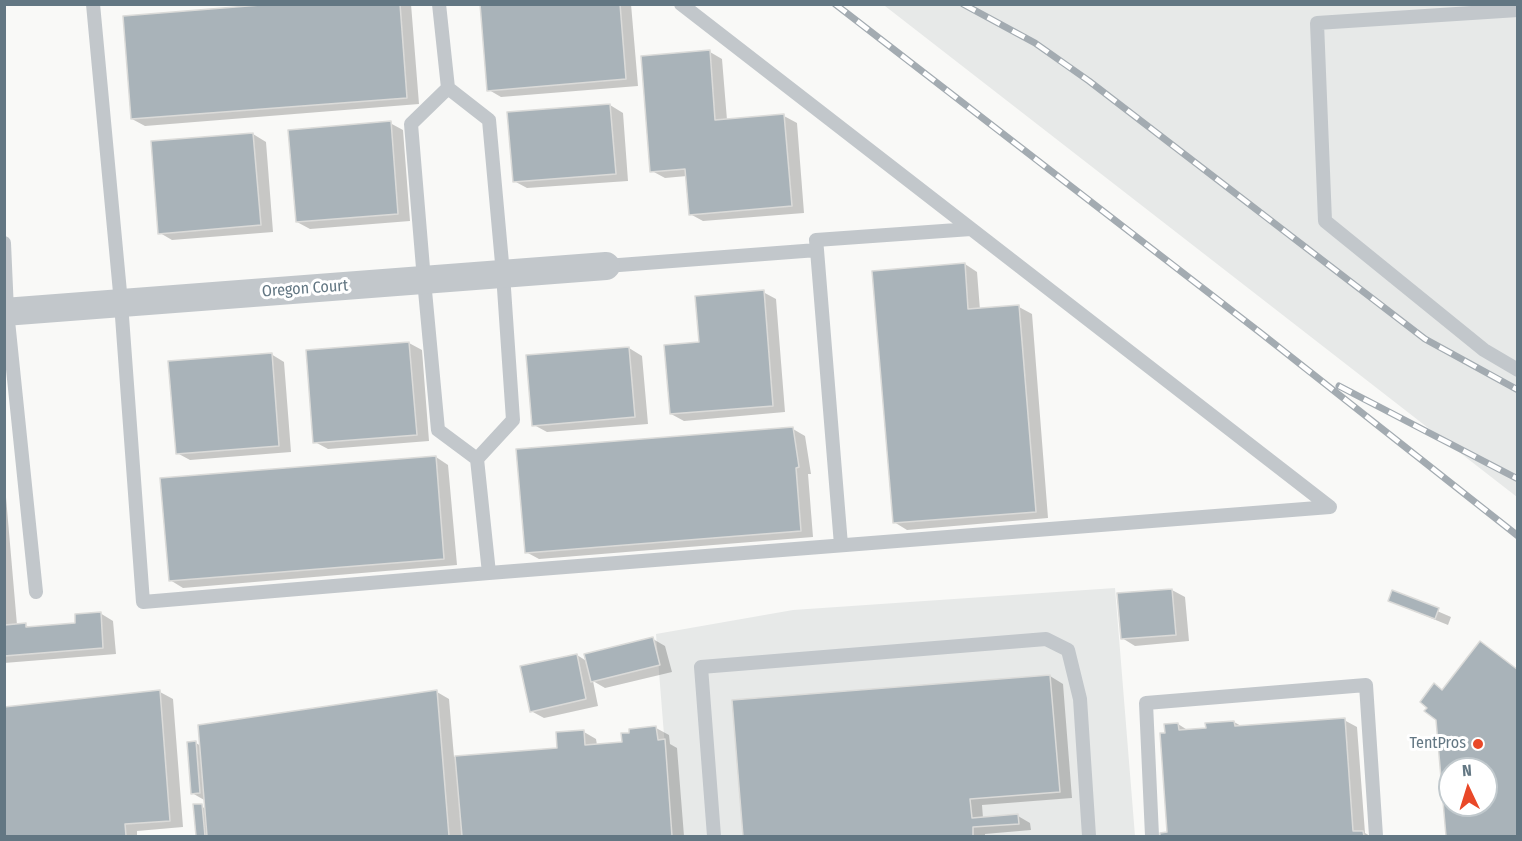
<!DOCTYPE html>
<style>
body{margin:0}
#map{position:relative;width:1522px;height:841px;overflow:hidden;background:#f9f9f7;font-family:"Fira Sans Condensed",sans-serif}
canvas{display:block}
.frame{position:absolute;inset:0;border:6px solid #637783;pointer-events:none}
.north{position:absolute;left:1438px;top:757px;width:60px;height:60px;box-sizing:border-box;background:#fff;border:2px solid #c1c9cd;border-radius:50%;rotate:356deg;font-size:16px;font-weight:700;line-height:24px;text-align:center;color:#637783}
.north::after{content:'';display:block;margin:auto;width:21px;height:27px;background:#e94828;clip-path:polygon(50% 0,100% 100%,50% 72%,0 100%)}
</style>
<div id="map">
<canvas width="1522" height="841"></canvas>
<div class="frame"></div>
<div class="north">N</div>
</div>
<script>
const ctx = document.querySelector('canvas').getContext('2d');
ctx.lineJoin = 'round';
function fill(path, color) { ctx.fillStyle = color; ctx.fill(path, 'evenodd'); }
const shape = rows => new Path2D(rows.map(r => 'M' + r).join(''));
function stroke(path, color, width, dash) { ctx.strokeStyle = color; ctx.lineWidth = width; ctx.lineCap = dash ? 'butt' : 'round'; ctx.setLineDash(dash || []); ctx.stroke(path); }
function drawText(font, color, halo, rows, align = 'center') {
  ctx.font = font + ' "Fira Sans Condensed",sans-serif'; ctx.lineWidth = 6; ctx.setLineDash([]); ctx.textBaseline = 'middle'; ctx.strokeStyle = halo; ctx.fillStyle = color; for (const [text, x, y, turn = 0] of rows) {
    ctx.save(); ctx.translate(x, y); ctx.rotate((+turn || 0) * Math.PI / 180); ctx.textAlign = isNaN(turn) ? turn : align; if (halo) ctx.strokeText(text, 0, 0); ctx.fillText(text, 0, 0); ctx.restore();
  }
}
fill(shape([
 [883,5,1517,5,1517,497,885,6],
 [1115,588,1135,836,672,836,656,634,793,610]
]), '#e7e9e8');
fill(shape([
 [292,4,411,4,419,104,145,126,132,119],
 [482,4,631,4,638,86,501,97,489,90],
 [710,52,722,59,727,120,784,116,797,123,804,213,703,221,690,214,687,176,665,178,652,171],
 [610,105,623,113,628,181,527,188,514,181],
 [390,123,403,130,410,221,310,229,297,222],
 [253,134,266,142,273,232,172,240,160,233],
 [965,264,977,272,980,310,1019,307,1032,314,1048,518,907,530,894,522],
 [763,292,776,299,785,412,684,421,671,414,700,343],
 [409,343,422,350,429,441,328,449,315,442],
 [629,348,642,356,648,424,547,432,534,425,528,357],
 [271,354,284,362,291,452,190,460,177,453],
 [793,429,805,436,811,474,808,474,813,537,539,559,526,552],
 [436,457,448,465,457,565,183,588,170,580],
 [4,474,17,625,25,625,32,628,77,625,100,613,113,621,116,654,4,663],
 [1172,590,1185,597,1189,641,1135,646,1122,638,1119,595],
 [1393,592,1451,617,1448,625,1389,601],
 [653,639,665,646,672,672,605,688,593,681,598,706,544,718,531,711,577,655,588,662],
 [1518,671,1518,836,1448,836,1437,719,1443,691],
 [1450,769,1486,769,1486,805,1450,805],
 [1050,676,1063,684,1072,798,982,805,983,818,1018,816,1030,823,1031,830,985,834,985,836,744,836,734,702],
 [160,692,173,699,183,827,137,831,137,836,4,836,4,708],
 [437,692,449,699,454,757,559,749,584,732,596,739,597,745,623,743,656,728,669,735,670,744,677,748,684,836,197,836,194,806,206,808,206,801,192,793,196,743,201,746],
 [1344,720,1357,727,1365,833,1370,836,1162,836,1162,834,1169,834,1167,734,1178,724,1189,731,1207,730,1234,722,1243,727]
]), '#0003');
const building = shape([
 [273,4,400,4,407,98,131,119,123,16,273,4],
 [480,4,620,4,626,79,487,91,480,4],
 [710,50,715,120,784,114,792,206,689,215,685,169,650,172,641,56,710,50],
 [610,104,616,174,513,182,507,112,610,104],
 [391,121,398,214,296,222,288,130,391,121],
 [253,133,261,225,158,234,151,141,253,133],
 [965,263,968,309,1019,305,1036,512,893,523,872,271,965,263],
 [764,290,773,406,670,414,664,345,699,342,695,296,764,290],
 [409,342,417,435,313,443,306,350,409,342],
 [629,347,635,417,532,426,526,355,629,347],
 [272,353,279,446,176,454,168,361,272,353],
 [793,427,799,467,796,468,801,531,525,553,516,449,793,427],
 [436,456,444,559,169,581,160,478,436,456],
 [1172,589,1176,635,1121,639,1117,593,1172,589],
 [1392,590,1439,608,1435,619,1388,601,1392,590],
 [101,612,103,648,4,656,4,620,5,625,26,623,26,627,75,623,75,614,101,612],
 [653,637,660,665,591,682,584,654,653,637],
 [1480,641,1518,670,1518,836,1446,836,1436,720,1424,711,1427,708,1420,702,1434,683,1442,690,1480,641],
 [1450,769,1486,769,1486,805,1450,805,1450,769],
 [577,654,586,699,530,712,520,666,577,654],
 [1050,675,1060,792,970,799,972,818,1018,814,1019,824,973,827,973,836,743,836,732,700,1050,675],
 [160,690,170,821,125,824,126,836,4,836,4,707,160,690],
 [437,690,449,836,207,836,198,725,437,690],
 [1345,718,1353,831,1363,831,1364,836,1160,836,1160,833,1167,832,1160,733,1165,733,1164,724,1178,723,1179,730,1206,728,1205,723,1234,721,1235,726,1345,718],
 [656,726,658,740,665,739,672,836,462,836,455,756,557,748,556,732,584,730,585,745,622,742,621,733,629,733,629,729,656,726],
 [196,741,200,793,191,794,187,742,196,741],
 [193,804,202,804,205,836,196,836,193,804]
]);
fill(building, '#a9b3b9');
stroke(building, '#dbdbd9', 1.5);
stroke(shape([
 [93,4,121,303,143,602,489,573],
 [439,4,448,88,411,124,424,280,438,430,477,459,489,573,1330,507,681,4],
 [1518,10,1317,23,1325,221,1484,350,1518,370],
 [448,88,489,120,503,274,513,420,477,459],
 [4,243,7,311,36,592],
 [817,250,841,545],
 [606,266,817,250,816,240,971,229],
 [714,836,701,667,1046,639,1068,650,1080,699,1089,836],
 [1152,836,1146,703,1366,685,1376,836]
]), '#c2c7cb', 14);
stroke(shape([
 [4,312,606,266]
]), '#c2c7cb', 28);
const rail = shape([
 [835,4,1262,334,1518,536],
 [963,4,1035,43,1089,81,1425,339,1518,390],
 [1339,386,1518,479]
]);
stroke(rail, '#a3abb1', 7);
stroke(rail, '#fff', 4.5, [14]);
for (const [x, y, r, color] of [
 [1478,744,6,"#e94828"]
]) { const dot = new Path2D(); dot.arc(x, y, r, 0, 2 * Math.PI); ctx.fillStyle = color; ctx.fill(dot); stroke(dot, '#fff', 2); }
drawText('16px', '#637783', '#fff', [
 ["Oregon Court",305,289,-4]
]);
drawText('16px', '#637783', '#fff', [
 ["TentPros",1466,744]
], 'right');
</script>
